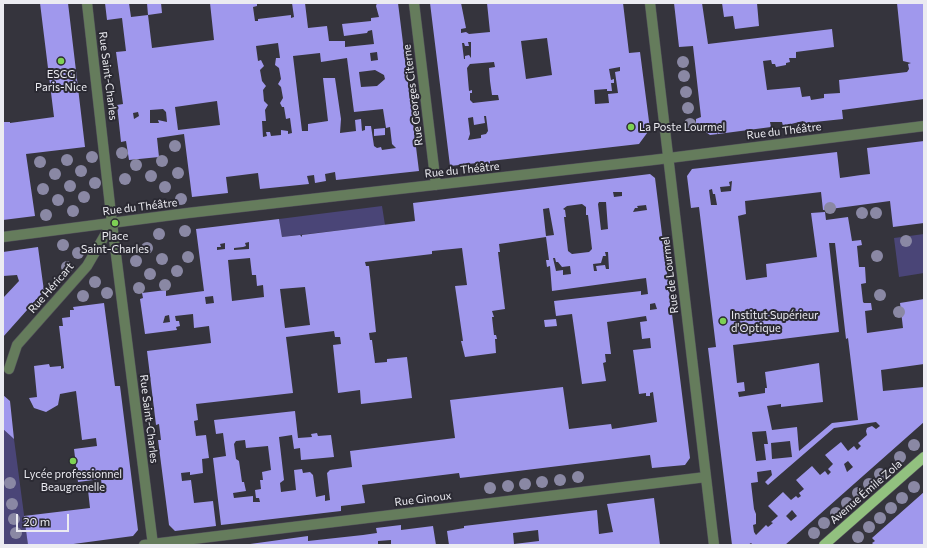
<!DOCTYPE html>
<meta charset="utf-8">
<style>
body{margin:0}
#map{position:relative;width:927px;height:548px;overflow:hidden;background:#35343d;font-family:Commissioner,sans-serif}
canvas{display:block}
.frame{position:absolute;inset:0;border:4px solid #ebebf1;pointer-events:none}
.scale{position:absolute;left:16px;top:514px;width:53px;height:18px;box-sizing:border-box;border:2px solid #ebebf1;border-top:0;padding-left:5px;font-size:12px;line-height:14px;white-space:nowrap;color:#ebebf1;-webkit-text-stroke:3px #2b2a33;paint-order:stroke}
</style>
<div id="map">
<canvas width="927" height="548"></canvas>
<div class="frame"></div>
<div class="scale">20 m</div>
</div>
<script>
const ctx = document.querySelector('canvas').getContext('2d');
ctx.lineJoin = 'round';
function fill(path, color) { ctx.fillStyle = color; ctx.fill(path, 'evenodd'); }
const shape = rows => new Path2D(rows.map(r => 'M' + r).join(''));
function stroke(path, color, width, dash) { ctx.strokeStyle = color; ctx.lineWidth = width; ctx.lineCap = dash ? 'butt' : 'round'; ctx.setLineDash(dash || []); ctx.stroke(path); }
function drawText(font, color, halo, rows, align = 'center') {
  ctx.font = font + ' Commissioner,sans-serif'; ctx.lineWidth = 4; ctx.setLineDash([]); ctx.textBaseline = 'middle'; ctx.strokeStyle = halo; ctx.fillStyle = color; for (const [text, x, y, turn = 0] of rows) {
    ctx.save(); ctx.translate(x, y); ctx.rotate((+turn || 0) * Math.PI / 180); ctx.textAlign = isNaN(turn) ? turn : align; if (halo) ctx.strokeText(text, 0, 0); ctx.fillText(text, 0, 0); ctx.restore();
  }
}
fill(shape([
 [382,206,385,225,282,237,279,219],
 [924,234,924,273,899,277,894,238],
 [3,429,14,439,28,545,3,545]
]), '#4a4577');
fill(shape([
 [40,3,68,3,85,147,26,154,35,216,3,220,3,122,10,122,10,123,54,117],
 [105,3,129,3,131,17,148,15,152,48,214,40,210,3,257,3,257,6,253,7,255,21,258,21,258,19,291,15,291,18,294,17,292,3,305,3,308,28,327,26,329,41,345,41,345,47,374,44,372,30,368,31,367,33,344,36,342,24,371,21,371,18,379,17,376,6,377,3,398,3,419,171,336,180,335,172,325,174,326,181,315,183,314,175,307,176,309,184,260,189,258,173,226,177,228,193,192,197,184,134,157,138,159,157,129,160,126,141,121,142,117,105,123,104,116,52,126,51,122,18,107,20],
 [278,43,280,58,276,58,275,65,279,68,281,79,278,84,281,87,283,98,280,103,282,107,284,107,286,119,290,118,292,133,288,134,288,131,281,130,281,135,271,136,270,132,266,132,267,136,263,137,262,121,266,121,265,110,268,105,264,101,263,90,266,86,262,81,260,70,264,66,261,60,258,61,256,46],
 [377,52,378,60,371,61,370,53],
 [320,53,321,62,347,58,354,112,383,109,386,128,390,127,392,144,396,148,382,150,381,147,377,148,374,146,371,126,365,126,365,130,362,131,361,119,355,120,356,131,340,133,341,119,335,78,323,78,328,121,308,124,308,131,302,131,293,56],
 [375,70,384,75,385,79,377,86,361,87,359,72],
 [217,101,220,125,178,130,175,107],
 [163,109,166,112,167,122,158,120,159,123,150,123,150,110],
 [138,112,139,116,134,119,133,113],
 [147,3,161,3,162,13,148,15],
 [430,3,461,3,466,28,461,29,461,33,466,32,469,34,490,32,487,3,623,3,629,53,640,52,650,129,639,144,490,161,490,164,478,165,477,163,450,166],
 [547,38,552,75,526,79,521,41],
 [468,42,471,42,471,58,469,55,465,56,465,59,464,59,462,43,464,43,465,46,469,46],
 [494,62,495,67,489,68,490,81,492,95,498,95,499,100,473,103,470,100,470,93,472,93,472,90,469,91,467,68,470,64],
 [620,67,620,71,615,72,618,93,608,94,609,103,595,104,594,90,607,89,607,91,612,91,611,83,614,83,614,79,611,80,609,69],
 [484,116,486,116,488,131,486,134,481,135,481,138,468,140,470,134,468,118,473,117,474,125,485,123],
 [674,3,702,3,708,44,832,29,834,47,796,52,796,58,789,58,790,62,786,63,786,65,776,67,775,64,772,64,771,60,763,61,767,90,800,87,802,97,810,96,811,100,824,98,824,94,840,93,839,80,907,72,909,69,908,64,911,63,903,61,897,3,924,3,924,99,842,110,843,119,805,123,803,121,783,126,782,122,770,122,771,127,718,134,717,126,711,127,718,134,710,135,696,125,696,119,701,117,693,46,679,47],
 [722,3,757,3,759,26,735,29,733,16,724,17],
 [385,128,385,135,374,136,374,129],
 [924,141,924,223,893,227,890,201,823,210,821,192,745,201,746,214,738,216,746,280,767,277,766,264,817,257,811,213,825,212,826,220,848,217,852,241,861,240,862,245,857,246,859,267,865,267,866,283,861,284,863,302,864,303,871,303,872,310,865,311,867,333,903,328,900,303,924,299,924,364,881,370,883,391,924,387,924,422,785,545,753,545,751,543,748,545,732,545,708,348,716,347,699,207,691,208,687,176,692,169,837,152,840,178,861,175,870,174,867,148],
 [732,181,731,191,721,192,720,187,730,186,729,182],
 [712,189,713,194,715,194,717,205,711,205,709,190],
 [829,243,835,243,846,339,848,338,858,420,832,423,799,451,797,427,772,430,767,406,781,404,781,407,823,402,819,363,765,372,767,388,765,388,765,393,739,397,738,392,745,391,744,382,737,383,733,345,839,332],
 [876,422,880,426,876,429,872,426,867,428,866,431,867,435,858,443,861,446,857,450,854,446,848,451,841,442,825,455,833,464,828,469,831,472,828,475,825,471,820,475,812,466,796,480,804,489,799,493,801,496,798,498,796,496,791,500,783,492,768,506,778,516,771,522,773,523,768,527,766,525,756,535,754,532,753,525,756,524,756,514,754,509,751,483,758,482,757,472,771,470,772,475,765,482,768,485,834,428],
 [766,431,768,444,764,444,766,460,756,461,752,432],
 [790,441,792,457,772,459,771,443],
 [848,461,853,467,847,472,844,464],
 [792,510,797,516,791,521,786,516],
 [650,174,655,178,690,458,685,465,652,468,650,455,460,478,459,473,362,485,365,503,341,506,341,511,221,525,213,458,226,456,223,433,216,434,214,420,295,411,298,438,312,437,311,434,317,433,318,436,331,435,334,457,301,460,300,448,294,449,292,435,279,437,284,480,280,483,281,492,296,490,294,470,302,469,303,473,310,472,313,475,316,497,325,495,325,501,330,500,327,473,330,470,352,467,350,451,455,438,450,400,563,387,569,429,611,424,612,429,657,422,653,392,650,393,650,396,646,396,646,393,639,394,633,350,651,348,650,338,642,339,640,322,647,321,646,316,607,322,611,354,605,354,606,362,603,363,606,381,582,384,572,314,556,316,554,301,641,291,641,295,648,294,646,278,552,291,550,266,547,267,546,260,549,260,546,237,499,244,500,252,498,252,505,309,492,311,494,317,492,317,494,335,496,335,497,339,495,339,496,353,465,357,461,341,463,341,455,286,467,285,462,248,432,251,432,254,365,262,366,266,369,266,376,332,369,333,370,340,372,340,375,363,387,362,387,359,407,357,412,398,361,404,360,390,338,393,333,345,341,344,340,337,335,337,334,331,286,337,293,393,196,404,198,420,194,421,196,436,206,435,209,458,202,459,203,473,190,475,190,472,181,473,182,481,191,480,194,503,213,501,216,526,175,531,169,525,158,440,161,440,159,424,156,425,147,351,211,343,209,326,194,328,193,314,175,316,176,321,179,321,180,326,176,327,177,330,145,334,140,299,143,298,142,293,166,290,166,296,204,291,196,229,279,219,282,237,300,235,302,237,302,235,415,221,413,203],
 [613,192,622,192,622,196,614,197],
 [599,202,606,202,608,229,601,230,598,204],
 [582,204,586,207,586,215,588,215,592,249,589,252,572,254,568,251,564,217,566,217,565,210,563,209,567,206],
 [646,205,647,210,633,212,635,208,638,208,637,206],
 [549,208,554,235,546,236,543,209],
 [249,242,249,249,234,250,234,248,243,247,246,246,245,243],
 [225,243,225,249,217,250,217,247,221,247,220,244],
 [605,252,608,252,609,269,606,269,605,265,596,266,597,271,594,271,593,264,601,263,603,256,606,256],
 [250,258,252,275,256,275,257,286,263,285,264,297,232,301,228,260],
 [553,258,555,258,556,262,558,262,562,267,570,266,571,274,563,275,563,270,556,271],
 [305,287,310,325,285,328,280,289],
 [213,296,214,303,206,304,205,297],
 [655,303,657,309,650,310,650,304],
 [169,315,170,322,163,323,165,316],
 [245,440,246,448,268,446,271,470,262,472,263,480,260,480,261,489,255,490,256,498,259,498,260,502,253,502,253,496,234,498,233,493,246,491,244,482,242,482,239,461,236,459,234,444,236,441],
 [38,247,44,291,3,337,3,298,19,281,17,275,3,276,3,252],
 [104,303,115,386,120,386,138,530,133,536,66,545,28,545,24,516,90,508,88,490,102,488,101,479,78,482,74,449,97,446,96,438,82,440,76,391,60,394,58,405,46,412,34,408,29,398,37,397,34,366,49,364,50,367,61,366,61,369,64,368,59,326,63,326,62,318,70,317,70,310,74,310,73,307],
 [556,319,557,326,545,327,544,320],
 [3,395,10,401,14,439,3,429],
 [924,492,924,545,874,545,872,543,875,541,872,538],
 [654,498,660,545,449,545,447,531,464,528,464,526,597,510,599,534,613,532,607,504],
 [538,530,539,541,514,544,513,533],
 [401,525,401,530,433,526,436,545,391,545,391,540,378,541,378,545,243,545,308,536,308,541,363,535,377,533,376,528]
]), '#a098ed');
const minor = shape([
 [87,3,112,223,153,545],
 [414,3,436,185],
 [650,3,714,545],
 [3,237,188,213,653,160,924,126],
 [9,369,17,345,87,266,112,223],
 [144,545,706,477]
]);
const major = shape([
 [824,545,924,457]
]);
stroke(minor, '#52515a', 11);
stroke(major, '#52515a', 11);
stroke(minor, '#657c5c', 10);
stroke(major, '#92c17f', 10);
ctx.fillStyle = '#8a88a4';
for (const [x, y] of [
 [683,62],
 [684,76],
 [686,92],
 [688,108],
 [690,124],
 [175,146],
 [122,153],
 [92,157],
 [67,160],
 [162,161],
 [40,162],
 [136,165],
 [81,171],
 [178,173],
 [55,174],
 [151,176],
 [125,179],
 [95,183],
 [70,186],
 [165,187],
 [43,189],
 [84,197],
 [181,199],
 [58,200],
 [830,208],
 [73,211],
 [862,213],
 [876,213],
 [46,215],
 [185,231],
 [159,234],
 [906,241],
 [63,245],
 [147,248],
 [78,253],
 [877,256],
 [188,257],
 [162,259],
 [136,261],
 [67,267],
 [177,271],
 [150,274],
 [95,282],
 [165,285],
 [139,288],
 [107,293],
 [880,295],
 [83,296],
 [899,312],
 [914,445],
 [900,457],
 [880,474],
 [578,477],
 [560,480],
 [542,482],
 [10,483],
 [525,484],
 [869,484],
 [508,486],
 [914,487],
 [490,488],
 [858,493],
 [902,498],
 [847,503],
 [12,504],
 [891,508],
 [836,513],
 [880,518],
 [14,519],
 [824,523],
 [869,527],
 [16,533],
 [814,533],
 [858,537]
]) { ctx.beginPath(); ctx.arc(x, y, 6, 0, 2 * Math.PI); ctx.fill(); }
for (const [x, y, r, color] of [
 [61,61,4,"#7dd154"],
 [631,127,4,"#7dd154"],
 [115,223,4,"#7dd154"],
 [723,321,4,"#7dd154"],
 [73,461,4,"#7dd154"]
]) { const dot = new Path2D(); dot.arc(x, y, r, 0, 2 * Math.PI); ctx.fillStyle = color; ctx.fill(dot); stroke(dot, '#2b2a33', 1.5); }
drawText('11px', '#ebebf1', '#2b2a33', [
 ["ESCG",61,74],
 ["Paris-Nice",61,87],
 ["La Poste Lourmel",639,127,"left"],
 ["Place",115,236],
 ["Saint-Charles",115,249],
 ["Institut Supérieur",731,315,"left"],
 ["d'Optique",731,328,"left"],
 ["Lycée professionnel",73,474],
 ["Beaugrenelle",73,487]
]);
drawText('11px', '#ebebf1', '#2b2a33', [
 ["Rue Saint-Charles",108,76,83],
 ["Rue Georges Citerne",413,95,-97],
 ["Rue du Théâtre",784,131,-7],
 ["Rue du Théâtre",462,170,-6],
 ["Rue du Théâtre",140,207,-7],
 ["Rue de Lourmel",670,275,-97],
 ["Rue Héricart",51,288,-49],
 ["Rue Saint-Charles",149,419,83],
 ["Avenue Émile Zola",866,492,-41],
 ["Rue Ginoux",423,499,-7]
]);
</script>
